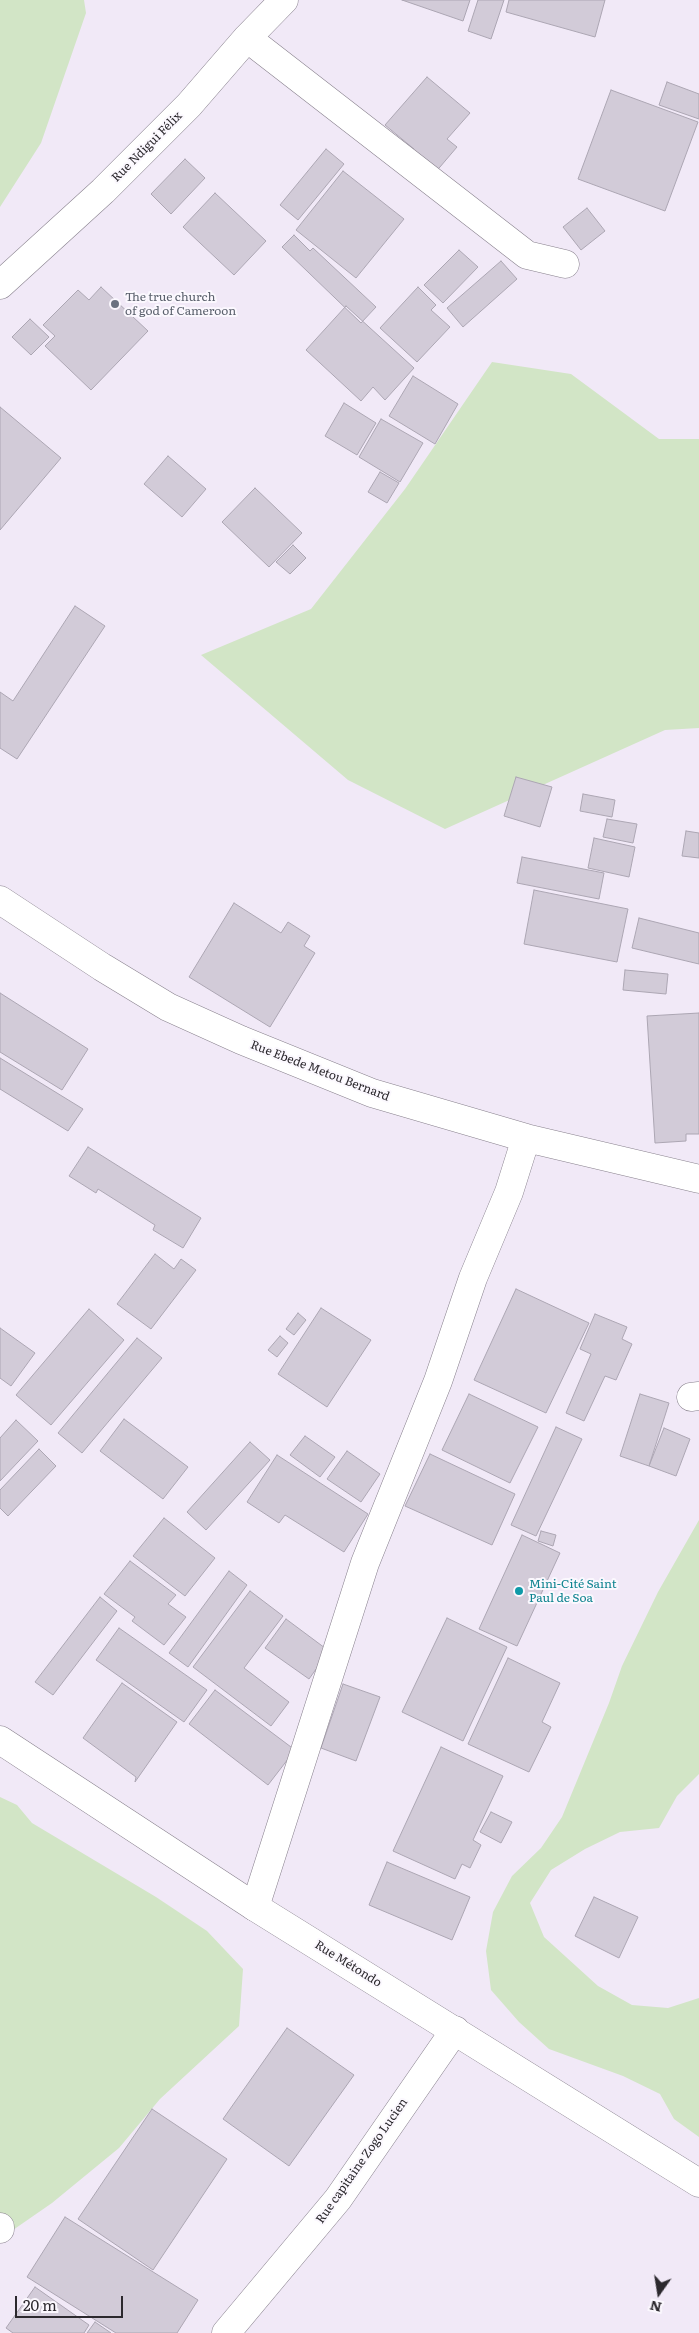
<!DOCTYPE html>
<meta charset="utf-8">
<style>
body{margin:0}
#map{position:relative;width:699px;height:2333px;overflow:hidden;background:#f1e9f7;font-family:Literata,serif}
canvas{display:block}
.north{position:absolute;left:634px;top:2268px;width:50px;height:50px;-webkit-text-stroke:4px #fbf8fe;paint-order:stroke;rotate:193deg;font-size:14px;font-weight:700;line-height:20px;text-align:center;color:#2c292e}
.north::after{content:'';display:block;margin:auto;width:18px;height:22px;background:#2c292e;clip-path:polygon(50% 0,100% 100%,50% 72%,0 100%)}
.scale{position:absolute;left:15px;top:2296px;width:108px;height:22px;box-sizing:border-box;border:2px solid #2c292e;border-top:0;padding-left:6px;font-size:15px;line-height:18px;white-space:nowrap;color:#2c292e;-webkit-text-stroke:4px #fbf8fe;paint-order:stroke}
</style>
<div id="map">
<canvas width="699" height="2333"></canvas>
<div class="north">N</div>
<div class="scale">20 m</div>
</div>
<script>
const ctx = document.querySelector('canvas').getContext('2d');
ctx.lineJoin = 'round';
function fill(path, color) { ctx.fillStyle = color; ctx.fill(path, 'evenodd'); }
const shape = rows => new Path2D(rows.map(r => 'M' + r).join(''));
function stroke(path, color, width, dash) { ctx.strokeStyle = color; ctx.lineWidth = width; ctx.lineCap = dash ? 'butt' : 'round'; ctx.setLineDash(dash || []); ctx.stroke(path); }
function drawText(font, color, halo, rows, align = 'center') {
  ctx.font = font + ' Literata,serif'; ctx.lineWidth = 4; ctx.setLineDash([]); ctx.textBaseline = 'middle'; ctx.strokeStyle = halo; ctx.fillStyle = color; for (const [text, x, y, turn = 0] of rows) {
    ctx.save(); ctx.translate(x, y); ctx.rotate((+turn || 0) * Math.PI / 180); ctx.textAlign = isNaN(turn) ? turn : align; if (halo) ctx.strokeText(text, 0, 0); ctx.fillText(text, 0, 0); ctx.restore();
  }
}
fill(shape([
 [0,0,84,0,86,13,41,143,0,207],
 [492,362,571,374,659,439,699,439,699,728,665,730,445,829,348,780,201,655,311,609,405,489],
 [699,1520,699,1774,677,1796,659,1828,620,1832,585,1849,551,1870,530,1903,544,1937,598,1986,632,2005,668,2008,699,1998,699,2137,674,2119,660,2094,623,2076,549,2049,519,2022,491,1990,486,1951,493,1912,512,1876,541,1848,562,1817,609,1703,622,1666,658,1592],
 [0,1797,17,1805,32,1823,156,1897,207,1931,243,1969,239,2026,160,2099,119,2148,52,2203,0,2239]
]), '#d2e5c6');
const building = shape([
 [402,0,470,0,463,21,402,0],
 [478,0,504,0,491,39,468,31,478,0],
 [509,0,605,0,595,37,506,12,509,0],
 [427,77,470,113,447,139,457,147,434,174,410,153,414,149,385,125,427,77],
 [667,82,699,94,699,119,659,105,667,82],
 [611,90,698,122,665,211,578,179,611,90],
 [326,149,344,164,298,220,280,205,326,149],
 [185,159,205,178,171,214,151,194,185,159],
 [343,171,404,219,356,278,296,230,343,171],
 [215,193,266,241,234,275,183,227,215,193],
 [587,208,605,231,581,250,563,227,587,208],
 [294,235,310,251,313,248,376,307,361,323,282,247,294,235],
 [459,250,478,267,443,303,424,285,459,250],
 [501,261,517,279,463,327,447,308,501,261],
 [101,287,148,331,91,390,45,346,55,336,43,325,78,290,89,300,101,287],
 [418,287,436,305,431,310,450,327,417,362,380,328,418,287],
 [346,306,414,368,385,400,373,387,361,401,306,350,346,306],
 [30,319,49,337,31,355,12,337,30,319],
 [413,376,458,404,435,444,389,416,413,376],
 [344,403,376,423,357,455,325,436,344,403],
 [0,407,61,458,0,530,0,407],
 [381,419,423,443,400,482,359,457,381,419],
 [168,456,206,489,182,517,144,484,168,456],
 [380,472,399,483,387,503,368,492,380,472],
 [255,488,302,533,269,567,222,522,255,488],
 [293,545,306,558,290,574,276,562,293,545],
 [75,606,105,626,17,759,0,748,0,692,13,701,75,606],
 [516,777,552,787,540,827,504,816,516,777],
 [583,794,615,800,612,817,580,811,583,794],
 [607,819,637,824,633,843,603,837,607,819],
 [686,831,699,833,699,858,682,856,686,831],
 [594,838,635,847,629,877,588,868,594,838],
 [522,857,604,873,599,899,517,883,522,857],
 [534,890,628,909,617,962,524,944,534,890],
 [234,903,281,933,288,922,310,936,304,946,315,953,270,1027,189,977,234,903],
 [639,918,699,933,699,964,632,948,639,918],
 [625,970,668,974,666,994,623,990,625,970],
 [0,993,88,1049,62,1090,0,1052,0,993],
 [699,1013,699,1134,686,1134,686,1141,655,1143,647,1016,699,1013],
 [0,1058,83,1109,68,1131,0,1089,0,1058],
 [88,1147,201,1218,183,1248,153,1230,155,1225,98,1189,96,1193,69,1176,88,1147],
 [155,1254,174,1269,181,1259,196,1270,151,1329,117,1304,155,1254],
 [516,1289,589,1323,546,1413,474,1380,516,1289],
 [321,1308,371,1340,327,1407,278,1374,321,1308],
 [89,1309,124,1340,51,1425,16,1395,89,1309],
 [298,1313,306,1320,294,1335,286,1329,298,1313],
 [595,1314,627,1327,622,1339,632,1344,616,1380,605,1376,584,1421,566,1413,591,1354,580,1349,595,1314],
 [0,1328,35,1353,11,1386,0,1378,0,1328],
 [280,1336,288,1343,277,1357,268,1350,280,1336],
 [137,1338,162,1358,82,1453,58,1433,137,1338],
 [469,1394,538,1427,510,1483,442,1450,469,1394],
 [640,1394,669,1403,649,1466,620,1456,640,1394],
 [124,1419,188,1467,163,1499,100,1451,124,1419],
 [16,1420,38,1441,0,1481,0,1438,16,1420],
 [556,1427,582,1439,536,1536,511,1525,556,1427],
 [664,1428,690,1439,676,1476,649,1466,664,1428],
 [305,1436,335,1457,320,1477,290,1455,305,1436],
 [250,1442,270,1460,206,1530,187,1512,250,1442],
 [39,1449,56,1466,8,1516,0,1508,0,1490,39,1449],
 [347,1451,380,1474,361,1502,327,1479,347,1451],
 [430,1454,515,1494,492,1545,405,1506,430,1454],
 [277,1455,368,1514,344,1552,285,1515,279,1523,247,1502,277,1455],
 [164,1518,215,1558,185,1596,133,1556,164,1518],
 [541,1531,556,1535,553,1546,538,1541,541,1531],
 [522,1535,560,1553,517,1646,479,1629,522,1535],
 [130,1561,176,1595,168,1604,186,1617,164,1645,132,1621,135,1617,104,1594,130,1561],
 [229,1571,247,1585,188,1667,169,1653,229,1571],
 [250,1591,283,1616,244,1668,289,1702,271,1726,193,1667,250,1591],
 [100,1597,117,1611,53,1695,35,1682,100,1597],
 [447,1618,507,1647,463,1741,402,1712,447,1618],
 [286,1619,329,1651,309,1679,265,1648,286,1619],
 [119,1628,207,1690,184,1722,96,1660,119,1628],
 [508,1658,560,1683,542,1722,551,1727,529,1772,468,1744,508,1658],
 [122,1683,177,1722,135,1782,136,1777,83,1738,122,1683],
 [343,1684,380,1697,356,1761,321,1748,343,1684],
 [215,1690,295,1750,268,1785,189,1724,215,1690],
 [441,1747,503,1776,473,1840,481,1845,470,1868,462,1864,455,1879,393,1851,441,1747],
 [491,1812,512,1822,501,1843,480,1832,491,1812],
 [387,1862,470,1897,452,1940,369,1905,387,1862],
 [594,1897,638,1917,619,1958,575,1936,594,1897],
 [287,2028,354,2075,289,2166,223,2119,287,2028],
 [152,2109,227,2159,153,2270,78,2219,152,2109],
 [65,2217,198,2300,177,2333,116,2333,27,2277,65,2217],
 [35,2287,89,2325,84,2333,13,2333,6,2328,35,2287],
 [95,2322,111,2333,87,2333,95,2322]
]);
fill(building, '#d2cbd8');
stroke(building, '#aca6b3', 1);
const minor = shape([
 [247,38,527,255,565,264],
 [0,285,103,191,189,105,247,38,284,0],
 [0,900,102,967,168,1007,241,1040,372,1093,526,1138,699,1179],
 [691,1397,699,1396],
 [255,1907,365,1563,438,1381,473,1278,509,1192,526,1138],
 [0,2227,0,2229],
 [226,2333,338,2199,455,2030]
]);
const tertiary = shape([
 [0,1740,255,1907,699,2183]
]);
stroke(minor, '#88818d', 29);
stroke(tertiary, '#88818d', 29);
stroke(minor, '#fff', 28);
stroke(tertiary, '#fff', 28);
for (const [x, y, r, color] of [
 [115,304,5,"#6b7280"],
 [519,1591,5,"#0f9aa8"]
]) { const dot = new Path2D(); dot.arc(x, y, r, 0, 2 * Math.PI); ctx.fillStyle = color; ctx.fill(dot); stroke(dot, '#fbf8fe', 2); }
drawText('12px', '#2c292e', '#fbf8fe', [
 ["Rue Ndigui Félix",147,147,-45],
 ["Rue Ebede Metou Bernard",320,1071,21],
 ["Rue Métondo",348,1964,32],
 ["Rue capitaine Zogo Lucien",362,2161,-55]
]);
drawText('12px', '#5b616d', '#fbf8fe', [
 ["The true church",125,297],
 ["of god of Cameroon",125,311]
], 'left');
drawText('12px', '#0d838f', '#fbf8fe', [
 ["Mini-Cité Saint",529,1584],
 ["Paul de Soa",529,1598]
], 'left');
</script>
